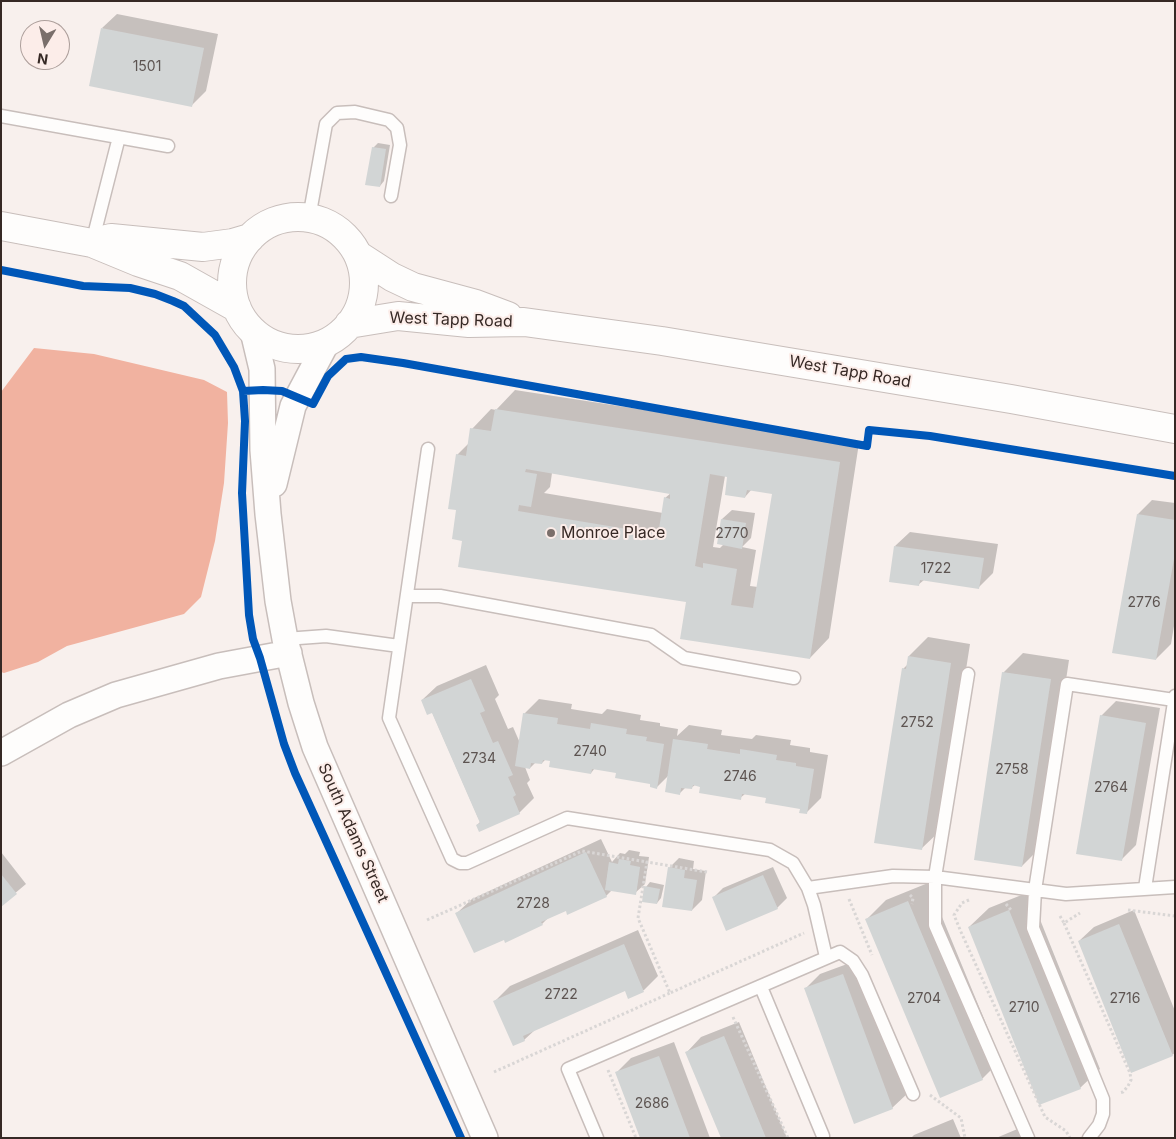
<!DOCTYPE html>
<style>
body{margin:0}
#map{position:relative;width:1176px;height:1139px;overflow:hidden;background:#f8f0ed;font-family:Inter,sans-serif}
canvas{display:block}
.frame{position:absolute;inset:0;border:2px solid #362925;pointer-events:none}
.north{position:absolute;left:20px;top:20px;width:50px;height:50px;box-sizing:border-box;background:#fcede9;border:1px solid #ad9f9b;border-radius:50%;rotate:189deg;font-size:14px;font-weight:700;line-height:20px;text-align:center;color:#362925}
.north::after{content:'';display:block;margin:auto;width:18px;height:22px;background:#7a6f6b;clip-path:polygon(50% 0,100% 100%,50% 72%,0 100%)}
</style>
<div id="map">
<canvas width="1176" height="1139"></canvas>
<div class="frame"></div>
<div class="north">N</div>
</div>
<script>
const ctx = document.querySelector('canvas').getContext('2d');
ctx.lineJoin = 'round';
function fill(path, color) { ctx.fillStyle = color; ctx.fill(path, 'evenodd'); }
const shape = rows => new Path2D(rows.map(r => 'M' + r).join(''));
function stroke(path, color, width, dash) { ctx.strokeStyle = color; ctx.lineWidth = width; ctx.lineCap = dash ? 'butt' : 'round'; ctx.setLineDash(dash || []); ctx.stroke(path); }
function drawText(font, color, halo, rows, align = 'center') {
  ctx.font = font + ' Inter,sans-serif'; ctx.lineWidth = 4; ctx.setLineDash([]); ctx.textBaseline = 'middle'; ctx.strokeStyle = halo; ctx.fillStyle = color; for (const [text, x, y, turn = 0] of rows) {
    ctx.save(); ctx.translate(x, y); ctx.rotate((+turn || 0) * Math.PI / 180); ctx.textAlign = isNaN(turn) ? turn : align; if (halo) ctx.strokeText(text, 0, 0); ctx.fillText(text, 0, 0); ctx.restore();
  }
}
fill(shape([
 [34,348,94,354,204,380,227,392,228,423,224,483,215,541,201,597,184,614,67,646,38,662,4,673,1,672,1,392]
]), '#f1b2a0');
fill(shape([
 [117,14,218,34,206,91,192,105,102,28],
 [378,143,390,145,384,181,380,186,373,148],
 [515,390,859,443,829,638,810,658,687,601,463,540,457,509,457,455,470,442,472,429,491,409,496,410],
 [552,473,671,493,665,498,663,513,544,493,550,487],
 [725,476,729,476,745,497,752,489,773,493,758,587,750,586,756,550,742,547,751,538,755,513,732,510,722,519,724,544,720,548,713,547],
 [1152,500,1175,503,1175,620,1171,644,1156,659,1138,514],
 [910,532,998,544,993,573,979,587,924,580,918,585,895,546],
 [928,637,970,644,941,830,921,849,903,669,908,664,909,656],
 [1023,653,1069,660,1041,847,1022,866,1003,673],
 [486,665,499,695,495,699,508,729,513,727,520,743,524,714,539,699,572,704,571,709,602,714,607,709,641,715,640,720,660,723,660,726,678,729,677,736,689,725,722,730,721,735,752,739,756,735,791,740,790,745,810,748,810,752,828,755,821,798,806,813,801,808,767,797,745,794,740,798,695,785,691,788,686,787,680,793,669,775,657,787,651,783,618,771,595,768,591,773,546,759,542,763,536,762,530,768,525,767,530,780,527,783,534,798,519,813,479,830,477,825,480,822,432,712,422,700,437,686],
 [1116,701,1160,708,1136,845,1121,860,1101,716],
 [601,839,612,862,620,853,625,854,629,850,640,852,639,856,649,857,645,884,635,893,612,890,606,896,566,909,549,917,542,924,504,938,457,913,472,899],
 [1,852,26,884,1,905],
 [679,858,694,861,693,869,706,871,702,900,692,910,669,868],
 [773,867,787,898,777,908,713,898,723,888],
 [650,882,664,885,661,898,657,903,646,887],
 [928,883,1001,1060,982,1079,867,919,886,900],
 [1029,892,1100,1069,1080,1088,969,927,989,908],
 [1134,910,1175,1011,1175,1053,1172,1055,1079,941,1094,927],
 [638,930,658,976,644,990,629,997,626,990,536,1029,524,1040,495,1001,510,986],
 [858,960,907,1094,892,1108,805,989,820,974],
 [739,1022,787,1138,722,1138,687,1052,701,1037],
 [674,1042,710,1138,647,1138,616,1073,631,1058],
 [953,1119,961,1138,911,1138,914,1135],
 [1027,1125,1032,1138,996,1138]
]), '#0003');
fill(shape([
 [101,28,204,48,192,107,89,86],
 [372,147,386,149,380,187,365,185],
 [495,409,840,462,810,659,680,639,686,602,458,567,462,541,452,539,456,510,448,509,456,454,466,456,470,428,491,431],
 [526,469,670,494,670,499,664,497,659,529,664,530,663,535,518,511,519,505,531,507,537,474,525,472],
 [710,474,727,477,725,495,745,498,747,490,772,494,753,608,731,605,737,569,703,563,703,568,695,566],
 [1137,514,1175,520,1175,553,1156,660,1112,653],
 [721,519,746,523,742,549,717,544],
 [894,546,984,558,979,589,920,580,919,586,889,582],
 [908,656,951,663,922,850,874,843,902,668,906,669],
 [1002,672,1051,679,1022,867,974,860],
 [471,679,485,711,480,713,493,743,498,741,513,775,508,777,516,795,513,797,520,814,479,832,476,825,480,823,432,713,427,715,421,700],
 [523,713,558,718,557,724,590,729,591,723,627,729,626,734,647,737,646,741,664,744,657,789,650,787,650,784,615,778,616,773,592,769,591,774,549,767,550,761,543,760,542,764,531,763,530,769,515,766],
 [1100,715,1146,723,1122,861,1076,854],
 [673,739,708,744,707,749,740,754,740,749,777,755,776,760,796,763,796,766,814,769,807,814,799,813,800,809,765,803,766,798,742,794,741,800,699,793,700,787,693,785,692,789,681,788,680,795,665,792],
 [586,852,607,897,567,915,566,911,541,922,543,925,505,943,504,940,474,953,455,913],
 [619,859,631,861,630,865,640,867,636,895,605,890,609,862,618,864],
 [668,867,685,870,684,878,697,880,692,911,662,907],
 [1,874,17,894,1,907],
 [763,875,778,909,726,931,712,897],
 [644,886,660,889,657,904,642,902],
 [908,901,983,1080,940,1098,865,919],
 [1009,910,1081,1089,1039,1105,968,927],
 [1119,924,1173,1056,1131,1073,1078,941],
 [624,944,644,992,628,999,625,991,523,1036,525,1041,513,1046,493,1001],
 [843,974,893,1109,854,1124,804,988],
 [724,1036,766,1138,721,1138,685,1052],
 [659,1056,690,1138,640,1138,615,1072]
]), '#d2d5d5');
const service = shape([
 [1,116,168,146],
 [309,218,326,124,337,113,355,112,389,120,397,128,400,145,391,196],
 [92,243,119,137],
 [428,449,389,718,452,859,460,863,467,863,567,818,770,850,793,863,808,888,814,905,826,957],
 [407,596,440,596,651,635,684,658,794,678],
 [285,639,326,636,399,646],
 [968,674,935,877,935,925,1028,1138],
 [808,888,893,876,935,877,1066,894,1175,887],
 [1145,888,1175,696],
 [761,987,823,1136],
 [597,1138,568,1069,840,952,853,961,862,975,913,1094],
 [1089,1138,1099,1125,1103,1114,1103,1099,1033,928,1035,890,1067,684,1174,700]
]);
const minor = shape([
 [253,331,262,369,263,450,268,514,278,601,285,639,301,703,315,747,485,1138],
 [274,484,293,406,327,342],
 [1,753,69,715,116,695,219,666,289,653]
]);
const secondary = shape([
 '232 283a66 66 0 1 1 132 0a66 66 0 1 1-132 0Z',
 [1,226,92,243,138,262,180,276,237,308],
 [98,241,111,238,203,247,233,243,250,238],
 [358,255,392,277,413,287,476,304,508,316],
 [349,324,398,316,469,323,524,322,662,341,1011,399,1175,429]
]);
stroke(service, '#c8bebb', 15);
stroke(minor, '#c8bebb', 28);
stroke(secondary, '#c8bebb', 30);
stroke(shape([
 [707,872,647,862,638,918,670,993,804,933],
 [910,895,913,898,912,904],
 [849,899,872,955],
 [969,900,962,903,954,915,961,932,1045,1117,1066,1131,1070,1138],
 [1006,904,1011,910],
 [1128,910,1175,916],
 [1060,916,1064,923,1080,913],
 [427,920,582,851,647,862],
 [1064,923,1130,1073,1131,1080,1128,1086,1123,1092,1119,1093],
 [733,1017,788,1138],
 [608,1070,636,1138],
 [494,1072,670,993],
 [930,1095,961,1118,965,1138]
]), '#d9d6d5', 3, [2.5, 2.5]);
stroke(service, '#fefdfc', 12);
stroke(minor, '#fefdfc', 25);
stroke(secondary, '#fefdfc', 28);
stroke(shape([
 [1,270,83,286,130,288,155,294,173,301,184,306,215,335,234,367,243,391,245,421,242,493,249,615,253,639,260,658,284,744,295,773,461,1138],
 [243,391,263,390,282,391,313,404,328,376,346,359,361,357,403,363,867,446,869,430,930,436,1175,476]
]), '#0057b8', 8);
for (const [x, y, r, color] of [
 [551,533,5,"#7a6f6b"]
]) { const dot = new Path2D(); dot.arc(x, y, r, 0, 2 * Math.PI); ctx.fillStyle = color; ctx.fill(dot); stroke(dot, '#fcede9', 2); }
drawText('14px', '#5d5451', null, [
 ["1501",147,67],
 ["2770",732,534],
 ["1722",936,569],
 ["2776",1144,603],
 ["2752",917,723],
 ["2740",590,752],
 ["2734",479,759],
 ["2758",1012,770],
 ["2746",740,777],
 ["2764",1111,788],
 ["2728",533,904],
 ["2722",561,995],
 ["2704",924,999],
 ["2716",1125,999],
 ["2710",1024,1008],
 ["2686",652,1104]
]);
drawText('16px', '#362925', '#fcede9', [
 ["West Tapp Road",451,320,2],
 ["West Tapp Road",850,372,10],
 ["South Adams Street",353,833,66]
]);
drawText('16px', '#362925', '#fcede9', [
 ["Monroe Place",561,533]
], 'left');
</script>
